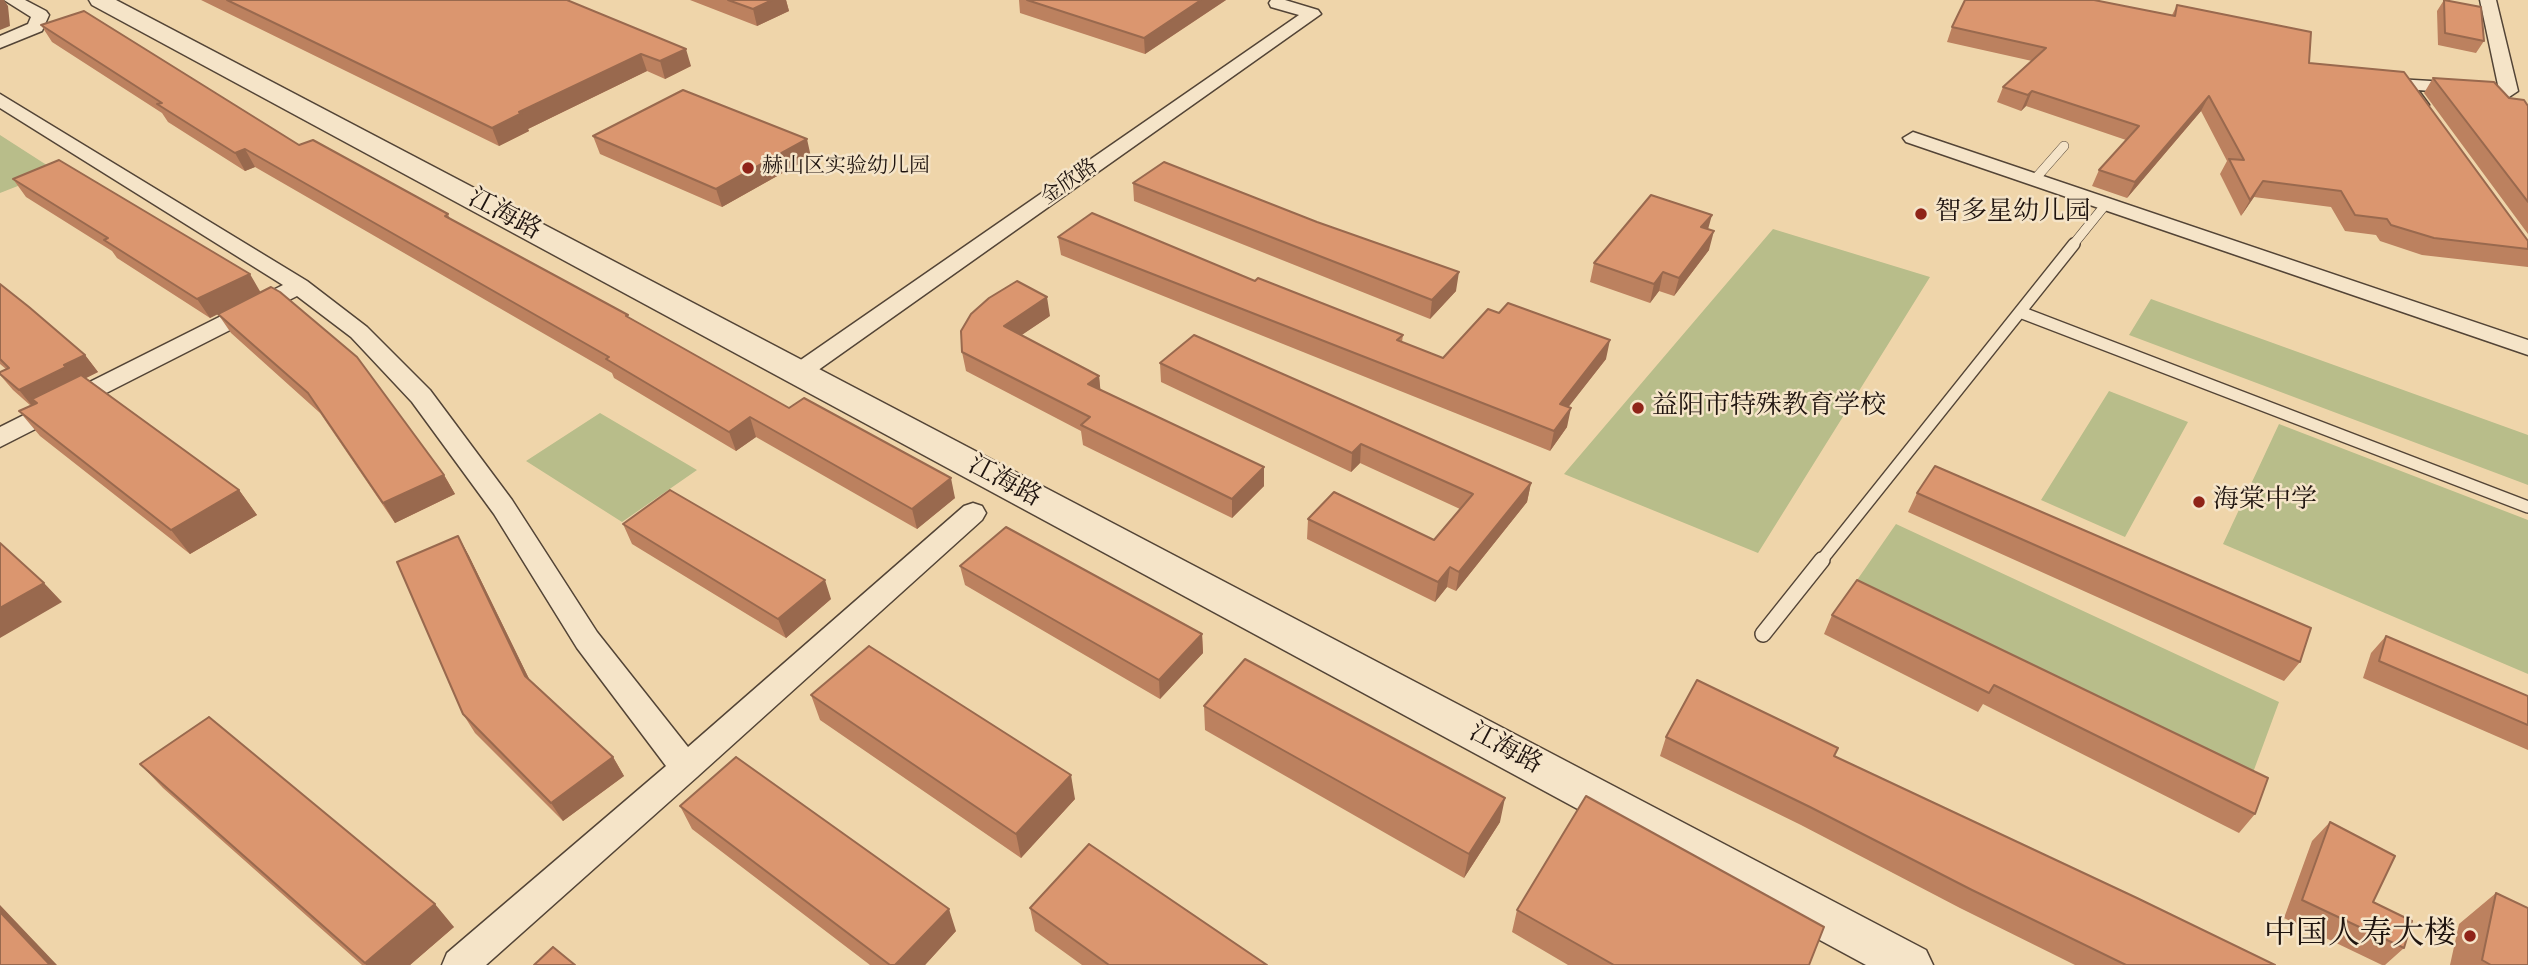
<!DOCTYPE html>
<meta charset="utf-8">
<style>
body{margin:0}
canvas{display:block;background:#efd5aa}
</style>
<canvas width="2528" height="965"></canvas>
<script>
const ctx = document.querySelector('canvas').getContext('2d');
ctx.lineJoin = 'round';
function fill(path, color) { ctx.fillStyle = color; ctx.fill(path, 'evenodd'); }
const shape = rows => new Path2D(rows.map(r => 'M' + r).join(''));
function stroke(path, color, width, dash) { ctx.strokeStyle = color; ctx.lineWidth = width; ctx.lineCap = dash ? 'butt' : 'round'; ctx.setLineDash(dash || []); ctx.stroke(path); }
function drawText(font, color, halo, rows, align = 'center') {
  ctx.font = font + ' "IM FELL English","Noto Serif SC",serif'; ctx.lineWidth = 5; ctx.setLineDash([]); ctx.textBaseline = 'middle'; ctx.strokeStyle = halo; ctx.fillStyle = color; for (const [text, x, y, turn = 0] of rows) {
    ctx.save(); ctx.translate(x, y); ctx.rotate((+turn || 0) * Math.PI / 180); ctx.textAlign = isNaN(turn) ? turn : align; if (halo) ctx.strokeText(text, 0, 0); ctx.fillText(text, 0, 0); ctx.restore();
  }
}
fill(shape([
 [0,135,56,171,0,193],
 [1773,229,1930,277,1758,553,1564,474],
 [2151,299,2528,435,2528,485,2129,335],
 [2109,391,2188,422,2125,537,2041,500],
 [600,413,697,470,622,522,526,461],
 [2279,424,2528,520,2528,674,2223,544],
 [1896,524,2279,702,2251,778,1855,583]
]), '#b8bd8a');
const serviceFar2 = shape([
 [2035,179,2064,146],
 [2072,246,2106,204]
]);
const serviceFar1 = shape([
 [2020,312,2528,507],
 [1821,561,2074,244]
]);
const service = shape([
 [1763,634,1822,560]
]);
const minor = shape([
 [4,0,25,0,46,11,49,15,42,31,0,48,0,36,28,24,31,17,4,0],
 [1271,0,1285,0,1318,10,1321,14,807,378,798,381,789,378,786,373,789,368,1299,15,1271,7,1269,3,1271,0],
 [2480,0,2496,0,2518,91,2509,97,2418,90,2429,105,2420,111,2413,109,2395,83,2397,79,2498,85,2480,0],
 [0,94,307,281,367,327,430,390,512,500,597,632,688,747,964,506,973,503,982,506,986,513,982,520,697,777,486,965,442,965,447,953,666,766,577,648,494,514,412,402,351,337,297,296,0,447,0,427,283,285,0,108,0,94],
 [1913,132,2528,340,2528,355,1906,142,1903,138,1913,132]
]);
const tertiary = shape([
 [89,0,116,0,1926,950,1933,965,1866,965,92,5,89,0]
]);
stroke(serviceFar2, '#534436', 10);
stroke(serviceFar1, '#534436', 14);
stroke(service, '#534436', 18);
stroke(minor, '#534436', 3);
stroke(tertiary, '#534436', 3);
stroke(serviceFar2, '#f5e4c8', 9);
stroke(serviceFar1, '#f5e4c8', 11);
stroke(service, '#f5e4c8', 15);
fill(minor, '#f5e4c8');
fill(tertiary, '#f5e4c8');
fill(shape([
 [201,0,567,0,691,66,665,79,647,71,528,129,529,131,499,146],
 [690,0,786,0,789,11,757,26],
 [1019,0,1226,0,1145,54,1020,13],
 [2444,0,2484,41,2476,53,2438,45,2437,11],
 [2177,5,2309,63,2528,241,2528,267,2422,255,2380,241,2376,235,2345,231,2331,207,2254,197,2241,216,2220,174,2227,161,2201,111,2127,198,2092,186,2099,170,2126,140,2026,106,2021,111,1997,102,2003,87,2032,61,1947,42,1952,27,2172,15],
 [41,25,448,214,450,219,630,318,789,408,955,498,917,529,756,437,736,451,614,378,612,373,255,167,245,171,168,122,162,113,52,42],
 [2433,78,2509,98,2528,106,2528,234,2424,93],
 [593,136,811,157,722,207,600,154],
 [13,179,261,293,444,475,455,494,395,523,320,413,231,333,218,314,233,306,210,318,117,258,112,251,26,197],
 [1133,183,1456,291,1430,319,1134,201],
 [1708,229,1709,250,1674,296,1659,291,1650,303,1590,282,1594,263],
 [1058,237,1255,281,1403,335,1402,342,1443,358,1606,359,1568,407,1567,427,1550,451,1061,255],
 [0,284,85,355,98,372,86,378,239,490,257,515,190,554,40,436,19,411,31,406,13,390,0,375,6,369,0,364],
 [1050,316,1021,335,1099,376,1100,390,1264,486,1232,518,1083,445,1081,431,966,371,962,352],
 [1160,363,1531,483,1527,502,1456,591,1447,587,1435,602,1307,539,1308,519,1434,540,1460,509,1360,463,1351,472,1161,382],
 [1917,493,2300,662,2284,681,1908,512],
 [623,524,831,599,786,638,632,544],
 [458,536,469,556,529,679,613,757,624,776,563,821,475,733,463,714],
 [960,566,1202,634,1203,653,1160,699,965,585],
 [1857,580,2255,814,2239,833,1983,704,1978,712,1824,634,1832,615],
 [2386,636,2528,696,2528,750,2363,678,2371,653],
 [811,695,1075,799,1021,858,820,720],
 [1204,706,1500,822,1464,878,1205,730],
 [1666,737,1834,756,2275,965,2075,965,1960,908,1801,825,1660,756],
 [140,764,454,927,410,965,362,965,163,788],
 [680,806,956,931,925,965,870,965,692,829],
 [2330,822,2373,902,2404,948,2385,965,2382,965,2284,918,2312,841],
 [2496,893,2528,965,2450,965,2459,924],
 [1030,908,1267,965,1082,965,1035,931],
 [1517,910,1809,965,1568,965,1512,932]
]), '#bc815f');
fill(shape([
 [0,0,4,0,8,6,10,26,0,30],
 [772,0,786,0,789,11,757,26,753,9],
 [1201,0,1226,0,1145,54,1144,38],
 [686,49,691,66,665,79,660,61],
 [641,54,647,71,528,129,529,131,499,146,492,128,519,112],
 [2032,91,2026,106,2021,111,2028,95],
 [2209,96,2201,111,2127,198,2135,182],
 [807,139,811,157,722,207,716,189],
 [245,149,255,167,245,171,235,153],
 [2263,181,2254,197,2241,216,2250,200],
 [1712,215,1707,233,1701,227],
 [1714,231,1709,250,1674,296,1679,278],
 [1459,272,1456,291,1430,319,1432,300],
 [1663,272,1659,291,1650,303,1654,284],
 [250,274,261,293,210,318,197,299],
 [1047,297,1050,316,1007,345,1004,326],
 [1610,340,1606,359,1556,423,1560,404],
 [85,355,98,372,78,382,32,399,37,405,33,407,19,390,64,365],
 [1099,376,1101,395,1088,384],
 [1571,408,1567,427,1550,451,1554,431],
 [750,417,756,437,736,451,729,432],
 [1361,444,1360,463,1351,472,1352,453],
 [1264,467,1264,486,1232,518,1232,499],
 [444,475,455,494,395,523,383,503],
 [951,478,955,498,917,529,912,509],
 [1531,483,1527,502,1456,591,1459,572],
 [239,490,257,515,190,554,171,530],
 [458,536,469,556,537,695,525,676],
 [1450,567,1447,587,1435,602,1438,582],
 [825,580,831,599,786,638,778,619],
 [44,583,62,602,0,638,0,608],
 [1202,634,1203,653,1160,699,1159,680],
 [613,757,624,776,563,821,551,803],
 [1071,775,1075,799,1021,858,1016,834],
 [1505,798,1500,822,1464,878,1469,854],
 [435,904,454,927,410,965,366,965,365,963],
 [0,905,57,965,50,965,0,912],
 [949,909,956,931,925,965,895,965]
]), '#99694e');
const building = shape([
 [227,0,567,0,686,49,660,61,641,54,519,112,522,113,492,128,227,0],
 [728,0,772,0,753,9,728,0],
 [1027,0,1201,0,1144,38,1027,0],
 [1965,0,2094,0,2175,16,2177,5,2311,32,2309,63,2404,72,2528,241,2528,249,2434,238,2391,225,2387,219,2355,215,2341,191,2263,181,2250,200,2229,159,2244,160,2209,96,2135,182,2099,170,2139,126,2032,91,2028,95,2003,87,2046,48,1952,27,1965,0],
 [2444,0,2481,7,2484,41,2445,33,2444,0],
 [84,11,299,145,313,140,448,214,445,216,628,315,626,316,789,408,804,398,951,478,912,509,750,417,729,432,606,359,609,357,245,149,235,153,157,104,162,103,41,25,84,11],
 [2433,78,2494,82,2509,98,2524,100,2528,106,2528,202,2433,78],
 [683,90,807,139,716,189,593,136,683,90],
 [59,160,250,274,197,299,104,240,108,238,13,179,59,160],
 [1164,162,1317,222,1459,272,1432,300,1133,183,1164,162],
 [1651,195,1712,215,1701,227,1714,231,1679,278,1663,272,1654,284,1594,263,1651,195],
 [1092,213,1255,281,1258,278,1403,335,1397,340,1443,358,1488,309,1499,313,1508,303,1610,340,1560,404,1571,408,1554,431,1058,237,1092,213],
 [1017,281,1047,297,1004,326,1099,376,1088,384,1264,467,1232,499,1081,425,1090,417,962,352,961,331,971,314,989,298,1017,281],
 [0,284,29,307,85,355,64,365,66,367,19,390,0,374,0,372,9,368,0,359,0,284],
 [271,287,280,292,357,357,444,475,383,503,308,393,218,314,271,287],
 [1194,335,1531,483,1459,572,1450,567,1438,582,1308,519,1334,492,1434,540,1473,494,1361,444,1352,453,1160,363,1194,335],
 [81,375,239,490,171,530,19,411,37,403,32,399,81,375],
 [1935,466,2311,628,2300,662,1917,493,1935,466],
 [670,490,825,580,778,619,623,524,670,490],
 [1006,527,1202,634,1159,680,960,566,1006,527],
 [458,536,525,676,613,757,551,803,463,714,397,562,458,536],
 [0,543,44,583,0,608,0,543],
 [1857,580,2268,778,2255,814,1994,685,1989,693,1832,615,1857,580],
 [2386,636,2528,696,2528,725,2379,661,2386,636],
 [869,646,1071,775,1016,834,811,695,869,646],
 [1245,659,1505,798,1469,854,1204,706,1245,659],
 [1697,680,1838,748,1834,756,2137,898,2275,965,2126,965,1972,890,1810,807,1666,737,1697,680],
 [209,717,435,904,365,963,140,764,209,717],
 [736,757,949,909,895,965,890,965,680,806,736,757],
 [1586,796,1824,927,1809,965,1614,965,1517,910,1586,796],
 [2330,822,2395,856,2373,902,2412,921,2404,948,2302,900,2330,822],
 [1089,844,1267,965,1109,965,1030,908,1089,844],
 [2496,893,2528,908,2528,965,2491,965,2482,960,2496,893],
 [0,912,50,965,0,965,0,912],
 [553,947,575,965,534,965,553,947]
]);
fill(building, '#db966f');
stroke(building, '#99694e', 2);
for (const [x, y, r, color] of [
 [748,168,7,"#8f2418"],
 [1921,214,7,"#8f2418"],
 [1638,408,7,"#8f2418"],
 [2199,502,7,"#8f2418"],
 [2470,936,7,"#8f2418"]
]) { const dot = new Path2D(); dot.arc(x, y, r, 0, 2 * Math.PI); ctx.fillStyle = color; ctx.fill(dot); stroke(dot, '#f5e4c8', 2.5); }
drawText('21px', '#1f140f', '#f5e4c8', [
 ["赫山区实验幼儿园",762,168]
], 'left');
drawText('21px', '#1f140f', '#f5e4c8', [
 ["金欣路",1070,183,-35]
]);
drawText('26px', '#1f140f', '#f5e4c8', [
 ["智多星幼儿园",1935,214],
 ["益阳市特殊教育学校",1652,408],
 ["海棠中学",2213,502]
], 'left');
drawText('26px', '#1f140f', '#f5e4c8', [
 ["江海路",504,216,28],
 ["江海路",1004,483,28],
 ["江海路",1505,750,28]
]);
drawText('32px', '#1f140f', '#f5e4c8', [
 ["中国人寿大楼",2456,936]
], 'right');
</script>
